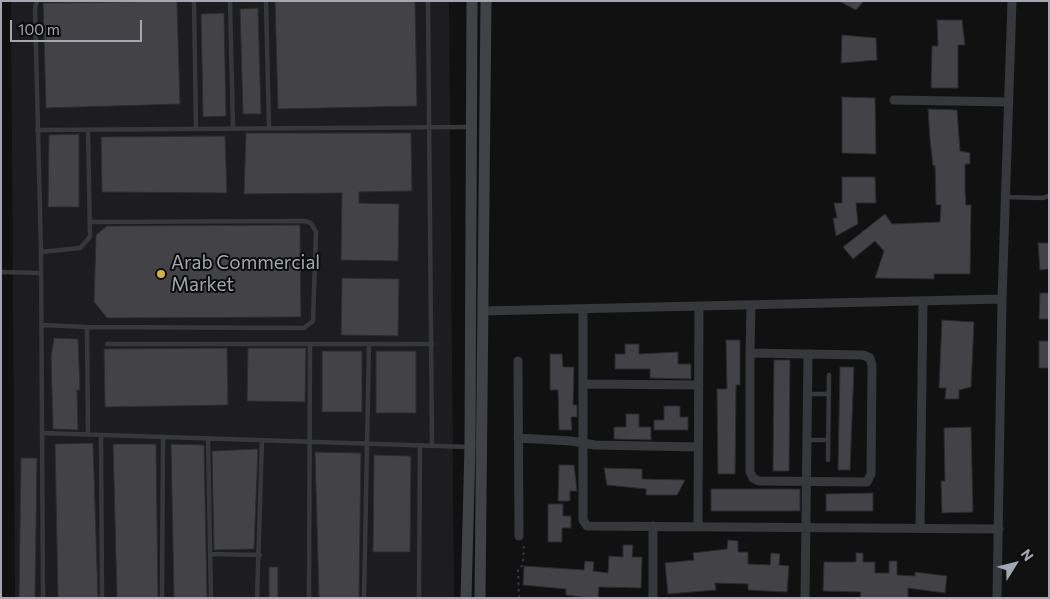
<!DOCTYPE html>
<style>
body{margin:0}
#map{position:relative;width:1050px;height:599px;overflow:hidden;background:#111112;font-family:Commissioner,sans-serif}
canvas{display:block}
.frame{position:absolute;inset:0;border:2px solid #a4a7b1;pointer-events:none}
.north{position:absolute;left:990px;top:539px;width:50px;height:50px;-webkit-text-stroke:4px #0c0c0d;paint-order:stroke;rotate:54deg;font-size:14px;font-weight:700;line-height:20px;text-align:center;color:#a4a7b1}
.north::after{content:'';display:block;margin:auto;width:18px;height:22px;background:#a4a7b1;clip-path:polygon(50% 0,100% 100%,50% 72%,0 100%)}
.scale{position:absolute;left:10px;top:20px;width:132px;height:22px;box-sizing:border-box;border:2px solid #a4a7b1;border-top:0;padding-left:6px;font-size:15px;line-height:18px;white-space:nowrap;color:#a4a7b1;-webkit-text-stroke:4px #0c0c0d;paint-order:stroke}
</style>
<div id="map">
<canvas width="1050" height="599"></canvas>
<div class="frame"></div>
<div class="north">N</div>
<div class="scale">100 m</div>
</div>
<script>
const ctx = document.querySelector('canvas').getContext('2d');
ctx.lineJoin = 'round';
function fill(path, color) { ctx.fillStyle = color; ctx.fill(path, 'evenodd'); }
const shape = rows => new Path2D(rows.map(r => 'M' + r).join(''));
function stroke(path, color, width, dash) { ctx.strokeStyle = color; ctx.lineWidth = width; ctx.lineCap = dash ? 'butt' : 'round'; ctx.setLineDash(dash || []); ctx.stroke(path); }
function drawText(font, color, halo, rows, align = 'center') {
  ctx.font = font + ' Commissioner,sans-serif'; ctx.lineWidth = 4; ctx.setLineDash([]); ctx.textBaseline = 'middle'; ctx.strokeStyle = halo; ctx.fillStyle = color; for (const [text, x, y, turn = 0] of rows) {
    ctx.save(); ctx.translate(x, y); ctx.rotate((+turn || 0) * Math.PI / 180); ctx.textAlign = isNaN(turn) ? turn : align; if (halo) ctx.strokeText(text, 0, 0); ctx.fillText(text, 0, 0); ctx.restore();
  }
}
fill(shape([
 [11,1,449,1,454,598,15,598]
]), '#1d1d1f');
const building = shape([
 [177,1,180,104,46,108,43,3,177,1],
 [275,1,415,1,417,106,278,109,275,1],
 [839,1,864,1,856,10,839,1],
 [258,8,261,114,243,114,240,9,258,8],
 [224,13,226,116,203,117,201,14,224,13],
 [937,20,962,20,965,45,958,45,958,88,931,88,932,46,938,46,937,20],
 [842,35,876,38,877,60,841,63,842,35],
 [842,97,875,98,876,154,842,153,842,97],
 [928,109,957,110,960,151,970,153,970,164,965,164,965,191,966,205,971,205,970,274,934,274,934,279,875,278,884,251,875,241,853,259,843,247,885,214,892,224,940,222,941,205,936,205,935,165,933,166,930,139,928,109],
 [246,133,411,133,412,191,359,192,359,203,399,204,398,261,341,260,342,193,244,194,246,133],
 [79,134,79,207,48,207,49,135,79,134],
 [225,136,227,193,102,192,101,137,225,136],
 [842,177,875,177,876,203,856,203,858,224,836,236,833,218,837,218,834,203,842,203,842,177],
 [300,225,301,317,107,318,94,302,96,235,107,226,300,225],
 [1038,243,1049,243,1049,269,1040,270,1038,243],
 [342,278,399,279,398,336,341,335,342,278],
 [1040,293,1049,293,1049,319,1039,319,1040,293],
 [942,320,974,322,971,387,959,390,959,399,945,399,946,388,939,388,942,320],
 [54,338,78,339,80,390,77,390,78,430,53,429,51,357,54,338],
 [726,340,740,340,740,385,736,385,735,474,718,474,717,389,727,389,726,340],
 [1039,341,1049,341,1049,368,1039,368,1039,341],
 [625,344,639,344,639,354,678,352,678,364,691,364,691,379,650,378,650,369,615,369,615,354,625,354,625,344],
 [227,348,228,405,105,407,104,349,227,348],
 [248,348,306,348,305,402,247,401,248,348],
 [322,351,362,351,362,412,322,412,322,351],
 [376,351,416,351,416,413,376,413,376,351],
 [550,354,562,354,563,367,574,367,573,405,577,405,577,417,571,417,572,430,559,430,558,390,550,390,550,354],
 [774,360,790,360,789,471,773,471,774,360],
 [840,367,854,367,850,470,838,470,840,367],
 [664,406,680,406,680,417,688,417,688,430,654,430,654,420,664,420,664,406],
 [626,414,639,414,639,427,651,427,651,440,614,439,614,427,626,427,626,414],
 [971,427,973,512,942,513,941,481,945,481,944,428,971,427],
 [93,443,98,598,58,598,55,444,93,443],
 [113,444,156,444,158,598,117,598,113,444],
 [171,444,204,445,207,598,174,598,171,444],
 [258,449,254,549,214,550,212,451,258,449],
 [315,452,361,453,359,598,319,598,315,452],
 [374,455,411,456,410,552,373,552,374,455],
 [21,458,37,458,35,598,19,598,21,458],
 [559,465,574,465,577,491,570,491,570,501,558,501,559,465],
 [604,468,642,469,642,479,685,480,677,495,646,495,646,489,607,485,604,468],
 [711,489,800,489,800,511,711,511,711,489],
 [873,493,873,511,826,511,826,494,873,493],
 [548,504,563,504,563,516,571,516,571,528,562,528,562,542,548,542,548,504],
 [728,540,738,541,738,552,748,552,748,564,770,565,771,553,780,554,779,565,789,566,787,592,748,590,748,584,715,583,716,590,668,594,665,563,694,560,693,553,727,549,728,540],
 [623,545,633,545,632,557,642,557,641,588,599,587,598,598,589,598,566,595,566,589,523,585,524,566,584,570,585,561,594,562,593,571,608,573,609,556,623,557,623,545],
 [856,553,863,553,863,562,875,562,875,573,889,573,889,561,897,561,897,575,915,576,915,572,947,576,945,593,908,588,908,598,860,598,861,592,823,591,824,562,856,562,856,553],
 [269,567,278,567,278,598,269,598,269,567]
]);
fill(building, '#434347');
stroke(building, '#2b2b2e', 1);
stroke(shape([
 [519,598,518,569,523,565,524,543]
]), '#3a3b3f', 2, [2.5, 4]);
stroke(shape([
 [37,1,35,8,41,252,43,598],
 [194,1,196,129],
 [230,1,233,129],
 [266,1,269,128],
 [428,1,432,446],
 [37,130,470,127],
 [1005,197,1043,198,1049,196],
 [41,252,80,248,90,237,88,130],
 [1,272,41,273],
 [41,325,87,327,304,328,313,321,316,232,311,223,305,221,90,222],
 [87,327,88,434],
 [107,344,432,344],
 [808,394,829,394],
 [43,433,469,447],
 [101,435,102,598],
 [208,438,211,598],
 [807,440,828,440],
 [828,460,829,375],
 [210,554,260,555],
 [162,598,163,437],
 [257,598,262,440],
 [309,598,310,344],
 [364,598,369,344],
 [419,598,420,446]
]), '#37383b', 4.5);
stroke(shape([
 [894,100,1008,102],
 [583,309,583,520,587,526,999,529],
 [483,311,1002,299],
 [750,353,863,355,870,358,872,366,871,474,867,482,759,481,753,478,750,472,750,353,751,305],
 [518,361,519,536],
 [583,384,699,385],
 [518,438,571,441,595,445,698,447],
 [653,526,653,598],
 [698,526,699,306],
 [920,528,923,301],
 [805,598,808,354],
 [997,598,1002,299,1012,1]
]), '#37383b', 9);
stroke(shape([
 [466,598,470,447,472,1],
 [480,598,486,1]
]), '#404246', 11);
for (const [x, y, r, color] of [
 [161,274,5,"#daaf41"]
]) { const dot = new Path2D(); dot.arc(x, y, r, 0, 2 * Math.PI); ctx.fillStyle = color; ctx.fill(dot); stroke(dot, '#0c0c0d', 2); }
drawText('19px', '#a4a7b1', '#0c0c0d', [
 ["Arab Commercial",171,263],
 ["Market",171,285]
], 'left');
</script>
